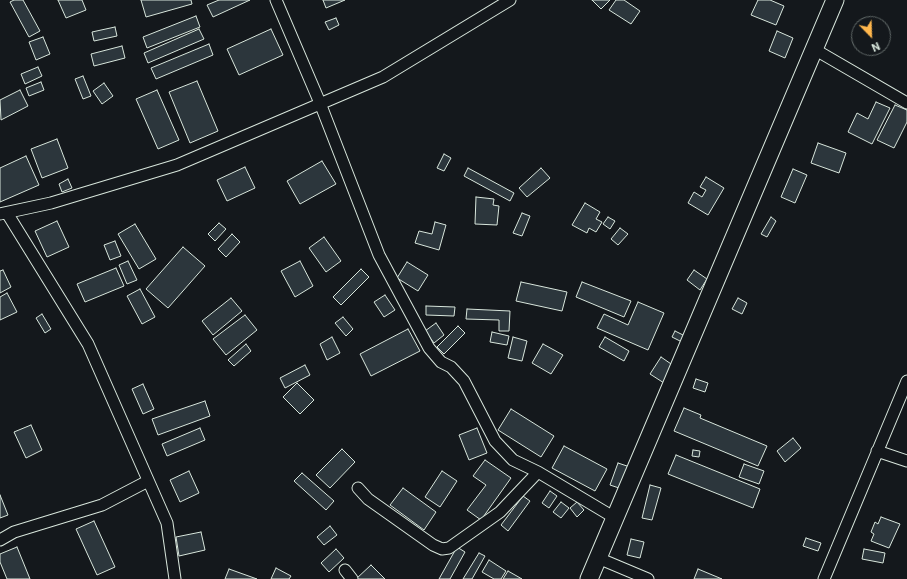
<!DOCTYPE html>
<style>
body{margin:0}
#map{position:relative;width:907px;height:579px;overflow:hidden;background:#14181c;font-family:Roboto,sans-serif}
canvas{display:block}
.north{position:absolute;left:851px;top:16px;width:40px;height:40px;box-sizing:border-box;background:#14181c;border:1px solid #626a69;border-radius:50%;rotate:157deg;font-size:11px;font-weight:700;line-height:16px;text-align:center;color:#d8e6dc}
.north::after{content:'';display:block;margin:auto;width:14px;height:18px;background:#ffb74d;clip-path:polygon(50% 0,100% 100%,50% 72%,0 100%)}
</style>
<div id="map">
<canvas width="907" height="579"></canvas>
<div class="north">N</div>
</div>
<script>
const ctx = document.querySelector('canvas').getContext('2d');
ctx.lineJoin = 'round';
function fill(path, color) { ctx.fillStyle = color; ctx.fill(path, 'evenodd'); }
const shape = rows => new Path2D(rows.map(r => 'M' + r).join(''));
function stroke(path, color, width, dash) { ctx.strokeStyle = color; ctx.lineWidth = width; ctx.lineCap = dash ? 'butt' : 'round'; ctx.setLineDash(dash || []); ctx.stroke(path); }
const building = shape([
 [14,0,23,0,40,31,29,37,10,2,14,0],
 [58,0,82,0,86,10,66,18,58,0],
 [141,0,191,0,192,4,146,17,141,0],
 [219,0,250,0,213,17,207,5,219,0],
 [323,0,345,0,326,8,323,0],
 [592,0,610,0,601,9,592,0],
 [616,0,624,0,640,11,631,24,609,10,616,0],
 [758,0,770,0,784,6,776,25,751,15,758,0],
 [196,16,200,27,147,48,143,37,196,16],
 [336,18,339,25,329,30,325,22,336,18],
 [115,27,117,36,94,41,92,32,115,27],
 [199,29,204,39,148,63,144,53,199,29],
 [271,29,283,55,239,75,227,49,271,29],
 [777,31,793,38,785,58,769,51,777,31],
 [43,37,50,54,36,60,29,42,43,37],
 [209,44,213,55,156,79,151,68,209,44],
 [122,46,125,58,94,66,91,54,122,46],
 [38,67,42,76,25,84,21,74,38,67],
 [83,76,91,96,83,99,75,79,83,76],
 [197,81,218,131,190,143,169,92,197,81],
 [41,82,44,90,29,96,26,88,41,82],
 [104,83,113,96,102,104,93,91,104,83],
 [20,90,28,106,1,120,0,100,20,90],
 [157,90,179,140,158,149,136,99,157,90],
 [876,102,890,108,872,144,848,132,857,113,868,119,876,102],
 [895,105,907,110,907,122,894,148,877,140,895,105],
 [57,139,68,168,42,178,31,149,57,139],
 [818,143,846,153,839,173,811,163,818,143],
 [444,154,451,158,444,171,437,168,444,154],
 [26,156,39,185,0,202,0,168,26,156],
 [322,161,336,184,300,204,287,181,322,161],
 [245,167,255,188,227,201,217,180,245,167],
 [468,168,514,193,510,201,464,176,468,168],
 [541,168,550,178,527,197,519,188,541,168],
 [793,169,807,175,795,203,781,197,793,169],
 [706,177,724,188,708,215,688,203,694,192,702,197,706,190,700,187,706,177],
 [68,179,72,188,62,192,59,184,68,179],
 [476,197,494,199,493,205,499,206,497,225,475,224,476,197],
 [585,203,600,212,596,219,602,222,596,232,589,228,587,233,572,225,585,203],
 [522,213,530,216,522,236,513,233,522,213],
 [608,217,615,221,610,229,603,224,608,217],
 [771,217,776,221,767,237,761,234,771,217],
 [57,221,69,247,47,257,35,231,57,221],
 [435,222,446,225,439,250,415,243,419,231,432,234,435,222],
 [219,223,226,229,215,241,208,234,219,223],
 [135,224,156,259,139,269,118,234,135,224],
 [620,228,628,234,618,245,611,239,620,228],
 [232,234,240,242,226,257,218,249,232,234],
 [324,237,341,261,326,272,309,248,324,237],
 [115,241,121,256,110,260,104,245,115,241],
 [183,247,205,266,168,308,146,289,183,247],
 [128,261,137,280,127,284,119,265,128,261],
 [300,261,313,286,295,297,281,271,300,261],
 [407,262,428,275,418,291,397,278,407,262],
 [116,268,124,286,85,302,77,284,116,268],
 [361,269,369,277,341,305,333,297,361,269],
 [3,270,11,287,0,293,0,271,3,270],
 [694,270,707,279,700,290,687,280,694,270],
 [521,282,567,292,562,311,516,301,521,282],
 [582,282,631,301,624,317,576,297,582,282],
 [140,289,155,317,142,324,127,296,140,289],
 [7,293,17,312,0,320,0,297,7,293],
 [385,295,395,310,384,317,374,302,385,295],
 [231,298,242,311,213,335,202,321,231,298],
 [738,298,747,303,742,314,732,309,738,298],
 [638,302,664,313,648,350,597,328,604,314,628,325,638,302],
 [426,306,455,307,454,316,426,315,426,306],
 [467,309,510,311,509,331,499,331,499,320,466,319,467,309],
 [42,314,51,329,45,333,36,318,42,314],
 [245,315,257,330,226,355,213,339,245,315],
 [343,317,353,329,346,336,335,323,343,317],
 [436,323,444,335,434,343,425,331,436,323],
 [458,326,465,333,444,354,437,347,458,326],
 [408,329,420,351,371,376,360,354,408,329],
 [675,331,685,336,682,342,672,337,675,331],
 [492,332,509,336,507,345,490,342,492,332],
 [332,337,340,353,327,360,320,344,332,337],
 [513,337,527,341,522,361,508,358,513,337],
 [605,337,629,351,624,361,599,347,605,337],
 [246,344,251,351,234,366,228,360,246,344],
 [543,344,563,355,551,374,532,363,543,344],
 [661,357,674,366,664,383,650,374,661,357],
 [305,365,310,375,285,388,280,378,305,365],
 [696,379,708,383,705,392,693,388,696,379],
 [297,383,314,400,300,414,283,397,297,383],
 [143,384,154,409,143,414,132,389,143,384],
 [205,401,210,416,158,435,152,419,205,401],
 [684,408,701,415,700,418,767,446,758,466,674,431,684,408],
 [511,409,554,436,541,457,498,430,511,409],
 [31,425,42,450,26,458,14,432,31,425],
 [200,428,205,440,167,456,162,444,200,428],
 [477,428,487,453,469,460,459,435,477,428],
 [793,438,801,448,785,462,777,451,793,438],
 [564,446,607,469,595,491,552,468,564,446],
 [342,449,355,462,330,488,316,475,342,449],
 [693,450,700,451,699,457,692,456,693,450],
 [676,455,760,489,753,508,668,474,676,455],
 [485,460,511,478,481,520,467,510,486,485,473,476,485,460],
 [618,463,630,467,622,489,610,485,618,463],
 [744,464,764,471,759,484,739,477,744,464],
 [189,471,199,493,180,502,170,480,189,471],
 [442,471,457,481,440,507,425,497,442,471],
 [302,473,334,501,326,510,294,481,302,473],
 [650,485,661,488,652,520,642,518,650,485],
 [403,488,436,512,424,530,390,505,403,488],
 [550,491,557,496,549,508,542,503,550,491],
 [0,495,8,515,0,518,0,495],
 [523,496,530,501,508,531,501,525,523,496],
 [561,502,569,508,561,518,553,512,561,502],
 [577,502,584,510,577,517,570,508,577,502],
 [881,517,900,524,889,548,871,541,874,534,871,532,875,522,878,524,881,517],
 [94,521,115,567,97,575,76,529,94,521],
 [330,526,337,535,324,545,317,537,330,526],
 [201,532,205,550,179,556,176,537,201,532],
 [806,538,821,543,818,551,803,546,806,538],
 [631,539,644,542,640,558,627,555,631,539],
 [17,547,30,579,7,579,0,562,0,554,17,547],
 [457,547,465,552,450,579,439,579,457,547],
 [336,549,344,558,329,572,321,563,336,549],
 [864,549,885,553,883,563,862,559,864,549],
 [479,553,485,556,472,579,463,579,479,553],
 [489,560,506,571,501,579,494,579,482,572,489,560],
 [371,565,385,579,356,579,371,565],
 [276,568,291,576,289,579,271,579,276,568],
 [229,569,257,579,225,579,229,569],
 [698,569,722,579,694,579,698,569],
 [508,571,522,579,503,579,508,571]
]);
fill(building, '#2c363c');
stroke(building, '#d8e6dc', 1);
const minor = shape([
 [276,0,320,103,379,255,429,348,441,362,451,367,464,381,495,441,513,460,538,472,615,518],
 [814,49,907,103],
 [7,213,88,344,167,523,175,579],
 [0,214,51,203,177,165,383,77,510,0],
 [877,451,907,461],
 [358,488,368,499,433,545,442,549,449,548,500,512,538,472],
 [0,540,14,532,102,505,148,481],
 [598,558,648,579],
 [345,570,352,579],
 [824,579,907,381]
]);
const primary = shape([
 [589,579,835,0]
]);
stroke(minor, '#d8e6dc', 13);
stroke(primary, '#d8e6dc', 19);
stroke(minor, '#14181c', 11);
stroke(primary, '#14181c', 17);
</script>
